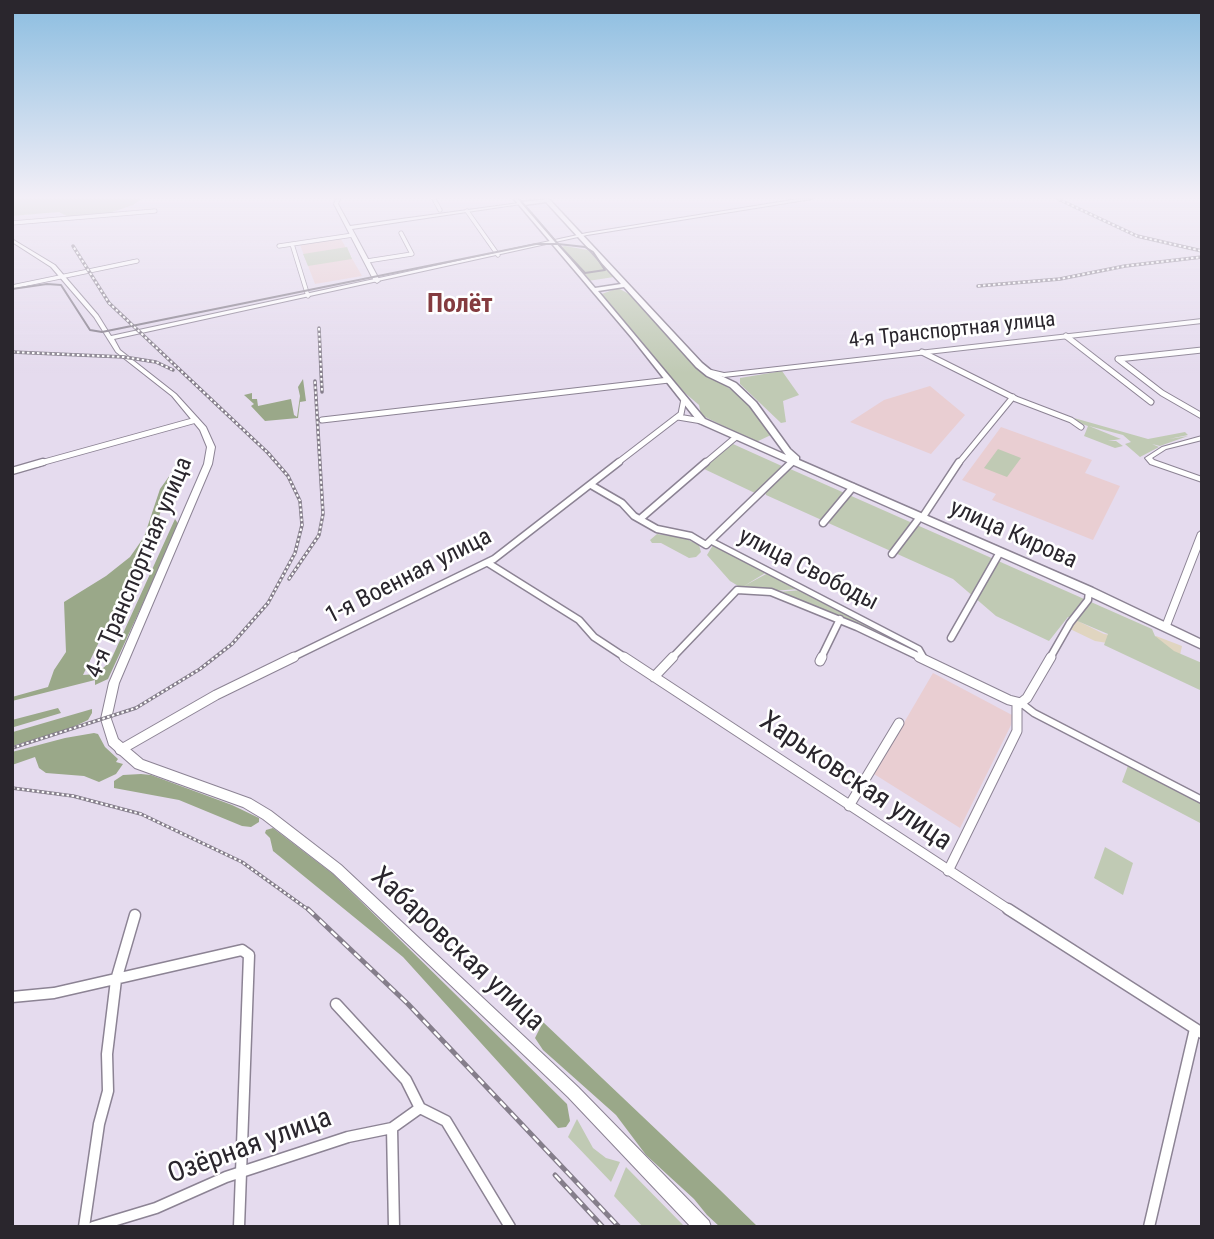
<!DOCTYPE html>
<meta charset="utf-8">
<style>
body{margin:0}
#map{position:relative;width:1214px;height:1239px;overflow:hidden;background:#e5dbee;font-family:"Roboto Condensed",sans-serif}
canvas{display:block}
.frame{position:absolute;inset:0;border:14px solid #2a262d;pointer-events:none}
</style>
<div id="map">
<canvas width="1214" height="1239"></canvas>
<div class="frame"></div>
</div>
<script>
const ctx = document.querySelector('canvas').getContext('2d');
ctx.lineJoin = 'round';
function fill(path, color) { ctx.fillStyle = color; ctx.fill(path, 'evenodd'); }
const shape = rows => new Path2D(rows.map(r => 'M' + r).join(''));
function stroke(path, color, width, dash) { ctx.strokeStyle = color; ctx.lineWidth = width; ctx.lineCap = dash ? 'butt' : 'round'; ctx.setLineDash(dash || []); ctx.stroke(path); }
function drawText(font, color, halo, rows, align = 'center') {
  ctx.font = font + ' "Roboto Condensed",sans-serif'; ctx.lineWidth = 5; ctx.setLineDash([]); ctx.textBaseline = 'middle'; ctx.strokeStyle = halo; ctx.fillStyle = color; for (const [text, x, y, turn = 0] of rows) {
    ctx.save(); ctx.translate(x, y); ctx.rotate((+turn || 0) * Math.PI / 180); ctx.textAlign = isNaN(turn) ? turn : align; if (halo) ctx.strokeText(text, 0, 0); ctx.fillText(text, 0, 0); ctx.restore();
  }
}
fill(shape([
 [1076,620,1104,634,1151,641,1156,636,1182,646,1180,655,1095,641,1070,629]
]), '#e0d5c0');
fill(shape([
 [341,239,362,276,315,284,300,245],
 [930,386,965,415,931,454,850,422,884,400],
 [1001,427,1092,460,1085,473,1120,486,1093,540,992,500,996,494,962,480],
 [933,673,1012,715,1011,725,960,828,874,774]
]), '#e9ced2');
fill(shape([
 [12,199,141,199,133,205,104,215,70,218,59,212,12,216],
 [565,246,588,250,614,277,588,281,560,247],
 [347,247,352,259,308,266,303,254],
 [618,288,629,294,696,366,742,397,771,435,756,442,701,415,699,405,685,393,599,295],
 [782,371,799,395,783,401,786,422,781,423,740,384,740,378],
 [1074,418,1148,439,1185,432,1188,435,1169,439,1188,436,1160,446,1152,444,1159,447,1140,457,1125,444,1131,442,1123,435,1089,426,1121,439,1108,441,1116,441,1123,446,1115,448,1084,436,1088,426,1079,423],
 [733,444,784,467,757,494,702,468],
 [998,449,1021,458,1007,477,984,468],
 [788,468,1152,629,1155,636,1174,651,1202,663,1202,691,1104,645,1108,634,1068,617,1049,641,996,616,953,579,766,495,765,492],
 [657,534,684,538,699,545,701,552,696,557,689,558,661,543,652,543,650,540],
 [713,545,767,572,744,586,768,573,799,589,772,591,741,588,743,586,740,587,730,581,707,555],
 [802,590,918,651,920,656,777,592],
 [1129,763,1202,802,1202,824,1122,782],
 [1105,847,1133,863,1123,895,1094,878],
 [577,1119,593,1148,606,1158,620,1162,611,1182,568,1137],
 [626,1167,685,1227,643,1227,614,1196]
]), '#c0cab4');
fill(shape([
 [303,379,306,401,300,402,298,418,265,421,251,406,254,404,244,395,252,393,252,399,257,399,258,406,291,399,294,415,297,417,300,396,298,387],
 [175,468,180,468,168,488,158,520,83,675,96,674,110,662,175,519,179,525,108,679,95,685,95,680,12,701,12,697,48,687,54,670,66,652,64,602,106,576,130,557,144,537,160,489],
 [58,708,61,713,14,727,13,732,92,709,92,713,88,720,67,730,12,746,12,720],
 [94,733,98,734,105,747,118,759,116,762,123,764,116,774,99,782,84,776,46,773,39,768,35,757,12,765,12,752,65,738],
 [141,774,151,775,232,805,259,818,259,822,251,827,242,826,179,800,114,788,114,781,123,775],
 [273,828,333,874,567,1104,570,1121,566,1127,558,1128,403,957,273,851,270,838,265,833,266,830],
 [543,1022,720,1190,758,1227,720,1227,707,1215,694,1199,646,1155,616,1115,543,1050,535,1038]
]), '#9aa889');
const pedestrianFar1 = shape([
 [711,541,919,649,923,656]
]);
const pedestrian = shape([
 [1021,703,1034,713,1202,800]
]);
const minorFar4 = shape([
 [434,199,440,210],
 [467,211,498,255],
 [12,223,155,211],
 [292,244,308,296],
 [279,246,353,235],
 [367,261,412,254,401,233],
 [12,287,137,261]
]);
const minorFar3 = shape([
 [1066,336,1151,402],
 [922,352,1016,399,1071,420,1081,427],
 [1118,359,1162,393,1202,416],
 [1118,359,1202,350],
 [678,417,702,421],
 [322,420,669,380],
 [37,464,196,420],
 [616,464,681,414,684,399],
 [704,464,736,437],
 [790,464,792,462],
 [958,464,1013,397]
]);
const minorFar2 = shape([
 [12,471,43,462],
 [591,485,622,503,634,516,657,529,691,536,706,545,792,462],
 [922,518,959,462],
 [640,519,706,462],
 [823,523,853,487],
 [892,554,920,517],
 [488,563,579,620,594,637,626,658],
 [951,638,1000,552],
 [291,658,494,559,619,462],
 [672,658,737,590,771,592,857,627,922,658],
 [821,658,840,619],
 [1050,658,1070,623,1088,600,1089,591]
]);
const minorFar1 = shape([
 [624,657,1011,911],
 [919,657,1009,700,1021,703],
 [820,661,822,657],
 [654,677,673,657],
 [120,750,216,695,294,657],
 [849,806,899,723],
 [948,871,1017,731,1017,706,1027,698,1051,657]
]);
const minor = shape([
 [1008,909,1202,1033],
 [12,997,54,993,242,950,249,955,239,1227],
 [336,1004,406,1080,420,1108,446,1121,510,1227],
 [392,1128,394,1227],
 [84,1227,99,1124,108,1091,107,1054,116,980,135,915],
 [93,1227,156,1208,226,1177,348,1137,392,1128,420,1108],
 [1149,1227,1195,1029]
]);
const tertiary = shape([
 [336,199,340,199,338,204,350,226,519,203,521,204,352,229,380,281,377,283,374,281,334,204,336,199],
 [1202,436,1202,440,1166,449,1152,458,1154,460,1202,477,1202,482,1150,464,1145,458,1162,447,1202,436],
 [1202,530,1202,544,1170,626,1169,628,1163,628,1162,626,1198,533,1202,530]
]);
const secondary = shape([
 [798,199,812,199,587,235,114,339,120,350,176,394,206,427,215,447,212,464,119,683,111,719,118,739,143,760,251,799,271,811,341,865,578,1087,709,1221,711,1227,691,1227,568,1097,333,873,263,819,243,807,135,768,109,745,101,719,109,683,204,464,207,447,200,430,172,396,116,352,94,317,51,267,12,242,12,239,55,265,98,315,111,336,587,233,798,199],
 [1202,319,1202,323,724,377,704,371,707,369,724,373,1202,319]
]);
const primary = shape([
 [514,199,519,199,521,202,549,199,702,363,713,372,736,383,756,402,790,449,799,457,799,460,1093,588,1202,640,1202,649,1085,594,699,423,632,338,514,199],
 [546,202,621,284,595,288,524,205,546,202],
 [624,287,696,367,707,376,730,387,750,406,786,455,705,419,598,291,624,287]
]);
stroke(pedestrianFar1, '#8c8394', 8);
stroke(pedestrian, '#8c8394', 9);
stroke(minorFar4, '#8c8394', 5);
stroke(minorFar3, '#8c8394', 7);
stroke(minorFar2, '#8c8394', 9);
stroke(minorFar1, '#8c8394', 11);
stroke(minor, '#8c8394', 13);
stroke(tertiary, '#8c8394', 2);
stroke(secondary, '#8c8394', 2);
stroke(primary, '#8c8394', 3);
stroke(pedestrianFar1, '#fff', 5);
stroke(pedestrian, '#fff', 6);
stroke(minorFar4, '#fff', 3.5);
stroke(minorFar3, '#fff', 5);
stroke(minorFar2, '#fff', 6);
stroke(minorFar1, '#fff', 9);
stroke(minor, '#fff', 10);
fill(tertiary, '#fff');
fill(secondary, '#fff');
fill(primary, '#fff');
stroke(shape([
 [519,199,558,244],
 [558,244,585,247,593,252,605,270,585,273,558,244],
 [12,289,47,284,61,285,90,330,102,332,536,244,558,244]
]), '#857e8b', 2);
const railFar1 = shape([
 [1058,199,1137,236,1202,251],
 [978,286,1060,279,1125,266,1202,257],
 [319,328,322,392],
 [12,352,124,357,156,362,173,370],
 [289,579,319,535,323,514,315,381],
 [12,748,136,708,200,669,232,644,268,603,295,553,302,525,300,501,288,476,268,453,109,303,73,246],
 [12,788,73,796,141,814,242,862,310,911]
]);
const rail = shape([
 [308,909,408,1004,619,1227],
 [555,1175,603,1227]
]);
stroke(railFar1, '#857e8b', 3.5);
stroke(rail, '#857e8b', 5);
stroke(railFar1, '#fff', 2, [2.5]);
stroke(rail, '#fff', 2.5, [8]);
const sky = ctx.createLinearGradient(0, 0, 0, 373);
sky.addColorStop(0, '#8bbde0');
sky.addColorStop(0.53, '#f3eff7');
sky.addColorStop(1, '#f3eff700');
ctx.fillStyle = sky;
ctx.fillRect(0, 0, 1214, 373);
drawText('21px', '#2a262d', '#fff', [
 ["4-я Транспортная улица",952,331,-6]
]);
drawText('24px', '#2a262d', '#fff', [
 ["улица Кирова",1013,535,24],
 ["4-я Транспортная улица",140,568,-67],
 ["улица Свободы",808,570,27],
 ["1-я Военная улица",409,577,-27]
]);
drawText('bold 26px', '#843b3f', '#fff', [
 ["Полёт",460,305]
]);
drawText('28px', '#2a262d', '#fff', [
 ["Харьковская улица",855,782,34],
 ["Хабаровская улица",457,950,43],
 ["Озёрная улица",250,1147,-20]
]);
</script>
